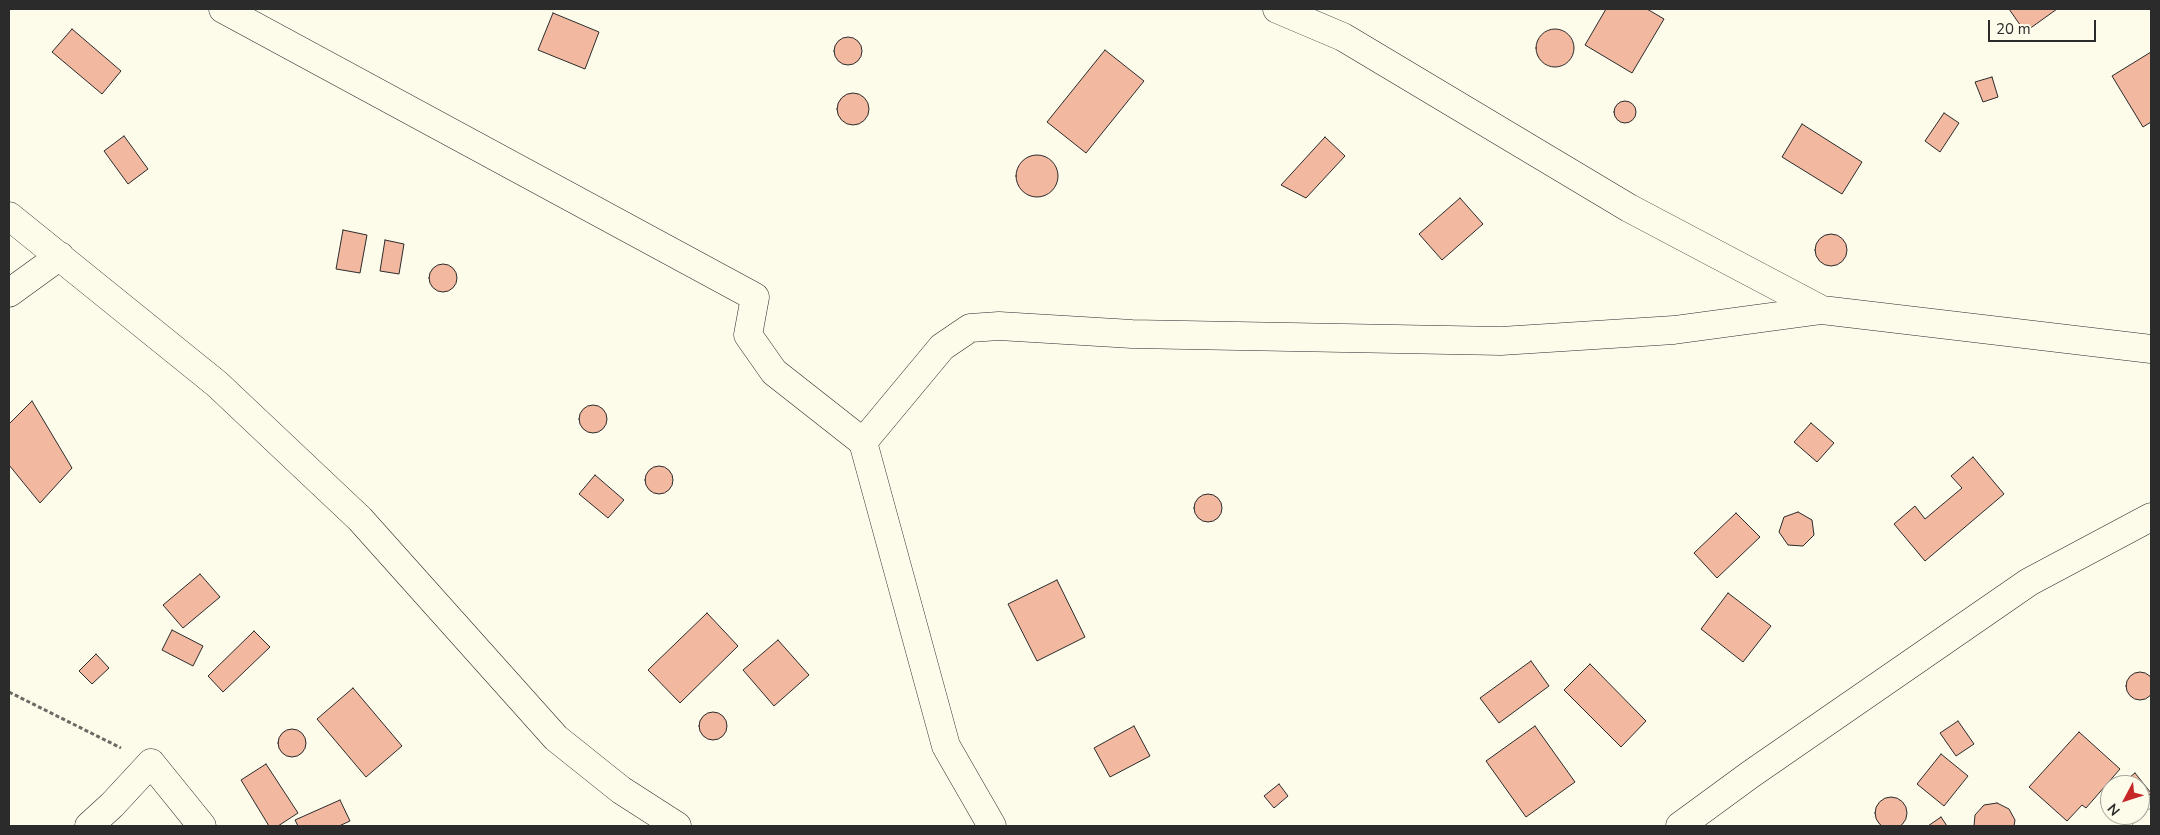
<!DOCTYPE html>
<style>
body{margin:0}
#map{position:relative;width:2160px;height:835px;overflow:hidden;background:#fdfbea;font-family:"Nunito Sans",sans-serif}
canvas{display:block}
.frame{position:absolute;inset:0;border:10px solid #2b2b2b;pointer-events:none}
.north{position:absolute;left:2100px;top:775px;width:50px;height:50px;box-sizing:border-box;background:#fdfbea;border:1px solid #a9a89e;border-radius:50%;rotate:230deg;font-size:14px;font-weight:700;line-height:20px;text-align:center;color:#2b2b2b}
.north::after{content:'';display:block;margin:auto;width:18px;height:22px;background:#c62828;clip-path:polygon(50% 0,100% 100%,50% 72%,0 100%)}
.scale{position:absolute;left:1988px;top:20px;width:108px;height:22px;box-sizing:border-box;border:2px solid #2b2b2b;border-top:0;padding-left:6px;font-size:15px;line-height:18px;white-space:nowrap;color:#2b2b2b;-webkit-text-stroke:4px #fdfbea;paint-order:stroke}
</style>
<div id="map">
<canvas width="2160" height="835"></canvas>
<div class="frame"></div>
<div class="north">N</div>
<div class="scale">20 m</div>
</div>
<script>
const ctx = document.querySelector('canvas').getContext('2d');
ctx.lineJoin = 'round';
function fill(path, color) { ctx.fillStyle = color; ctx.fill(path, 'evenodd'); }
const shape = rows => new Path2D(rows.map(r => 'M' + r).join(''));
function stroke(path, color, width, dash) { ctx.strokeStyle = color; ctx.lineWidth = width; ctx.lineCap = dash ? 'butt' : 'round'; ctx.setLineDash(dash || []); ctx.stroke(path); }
const building = shape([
 [1606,9,1647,9,1664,19,1632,73,1585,45,1606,9],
 [2009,9,2057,9,2025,32,2009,9],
 [553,13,599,32,585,69,538,50,553,13],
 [72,29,121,71,102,94,52,52,72,29],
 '1536 48a19 19 0 1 1 38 0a19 19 0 1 1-38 0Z',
 '834 51a14 14 0 1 1 28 0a14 14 0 1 1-28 0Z',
 [1105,50,1144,81,1086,153,1047,122,1105,50],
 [2151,52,2151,122,2143,127,2112,76,2151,52],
 [1992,77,1998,97,1983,102,1975,82,1992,77],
 '837 109a16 16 0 1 1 32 0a16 16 0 1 1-32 0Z',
 '1614 112a11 11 0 1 1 22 0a11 11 0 1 1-22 0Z',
 [1944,113,1959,123,1940,152,1925,141,1944,113],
 [1802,124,1862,162,1842,194,1782,157,1802,124],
 [124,136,148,169,128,184,104,151,124,136],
 [1325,137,1345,156,1306,198,1281,185,1325,137],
 '1016 176a21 21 0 1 1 42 0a21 21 0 1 1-42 0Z',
 [1460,198,1483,224,1442,260,1419,234,1460,198],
 [343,230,367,235,360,273,336,269,343,230],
 '1815 250a16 16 0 1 1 32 0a16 16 0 1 1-32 0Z',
 [385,240,404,244,399,274,380,271,385,240],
 '429 278a14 14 0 1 1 28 0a14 14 0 1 1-28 0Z',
 [32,401,72,468,40,503,9,465,9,424,32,401],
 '579 419a14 14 0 1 1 28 0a14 14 0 1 1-28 0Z',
 [1811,423,1834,443,1817,462,1794,442,1811,423],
 [1973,457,2004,494,1925,561,1894,524,1915,506,1925,519,1962,488,1951,476,1973,457],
 '645 480a14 14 0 1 1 28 0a14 14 0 1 1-28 0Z',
 [595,475,624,500,608,518,579,494,595,475],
 '1194 508a14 14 0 1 1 28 0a14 14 0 1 1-28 0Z',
 [1798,512,1812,520,1814,535,1803,546,1788,545,1779,532,1784,517,1798,512],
 [1736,513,1760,537,1717,578,1694,553,1736,513],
 [200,574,220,597,183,628,163,605,200,574],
 [1057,580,1085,637,1037,661,1008,604,1057,580],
 [1728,593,1771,626,1743,662,1701,629,1728,593],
 [707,613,738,646,680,703,648,670,707,613],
 [172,630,203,646,193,666,162,650,172,630],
 [254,631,270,647,223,692,208,676,254,631],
 [778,640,809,675,774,706,743,670,778,640],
 [96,654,109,668,92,684,79,671,96,654],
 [1531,661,1549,686,1499,723,1480,698,1531,661],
 [1590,664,1646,721,1621,747,1564,690,1590,664],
 '2126 686a14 14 0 1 1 28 0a14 14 0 1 1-28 0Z',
 [353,688,402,746,366,777,317,719,353,688],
 '699 726a14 14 0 1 1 28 0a14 14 0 1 1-28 0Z',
 [1958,721,1974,744,1956,756,1940,733,1958,721],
 [1134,726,1150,756,1110,777,1094,748,1134,726],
 [1535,726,1575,782,1526,817,1486,761,1535,726],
 '278 743a14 14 0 1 1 28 0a14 14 0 1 1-28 0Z',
 [2079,732,2120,769,2086,808,2082,805,2067,821,2029,787,2079,732],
 [1941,754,1968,776,1944,806,1917,784,1941,754],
 [266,764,298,813,278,826,269,826,241,780,266,764],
 [2135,773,2151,793,2140,804,2140,785,2120,785,2135,773],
 [1279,784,1288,796,1274,808,1264,796,1279,784],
 [2110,794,2110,814,2100,802,2110,794],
 '1875 813a16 16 0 1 1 32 0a16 16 0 1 1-32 0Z',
 [340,800,350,821,339,826,298,826,295,820,340,800],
 [1997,803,2009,809,2015,820,2014,826,1974,826,1975,815,1984,805,1997,803],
 [2110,815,2126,815,2117,823,2110,815],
 [1941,817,1947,826,1928,826,1941,817]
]);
fill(building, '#f2b8a0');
stroke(building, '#2b2b2b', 1);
const minor = shape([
 [223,9,755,297,748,335,774,372,863,442,946,746,992,826],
 [1277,9,1343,37,1629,208,1822,310],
 [9,216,217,384,360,519,556,738,621,790,677,826],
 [9,293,60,256],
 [863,442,942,347,970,328,999,326,1132,334,1501,341,1674,330,1822,310,2151,349],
 [89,826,112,805,151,763,202,826],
 [1680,826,1751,774,2029,582,2151,517],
 [2147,826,2151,823]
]);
stroke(minor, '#2b2b2b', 29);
stroke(shape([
 [9,692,121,748]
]), '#6a6964', 3, [4, 2.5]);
stroke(minor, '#fdfbea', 28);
</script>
